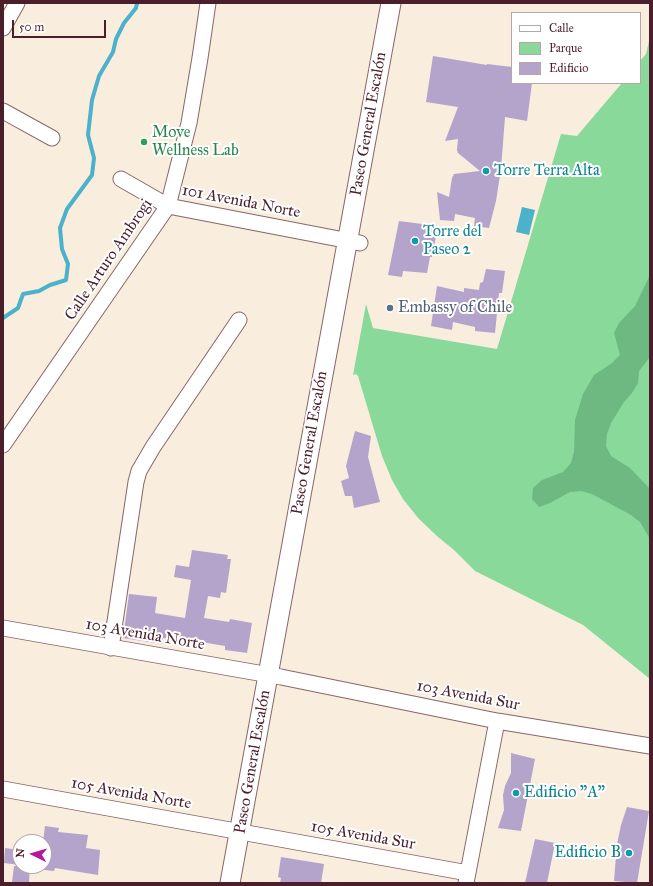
<!DOCTYPE html>
<meta charset="utf-8">
<style>
body{margin:0}
#map{position:relative;width:653px;height:886px;overflow:hidden;background:#f9edde;font-family:"IM FELL Great Primer",serif}
canvas{display:block}
.frame{position:absolute;inset:0;border:4px solid #4a1f2b;pointer-events:none}
.legend{position:absolute;left:511px;top:12px;width:130px;height:72px;box-sizing:border-box;background:#fff;border:1px solid #b7a5aa;margin:0;padding:5px 7px;list-style:none;font-size:12px;color:#4a1f2b}
.legend li{display:flex;align-items:center;gap:8px;height:20px}
.legend b{width:20px;border:1px solid #b7a5aa}
.north{position:absolute;left:12px;top:834px;width:40px;height:40px;box-sizing:border-box;background:#fff;border:1px solid #b7a5aa;border-radius:50%;rotate:275deg;font-size:11px;font-weight:700;line-height:16px;text-align:center;color:#4a1f2b}
.north::after{content:'';display:block;margin:auto;width:14px;height:18px;background:#b5179e;clip-path:polygon(50% 0,100% 100%,50% 72%,0 100%)}
.scale{position:absolute;left:12px;top:20px;width:94px;height:18px;box-sizing:border-box;border:2px solid #4a1f2b;border-top:0;padding-left:5px;font-size:12px;line-height:14px;white-space:nowrap;color:#4a1f2b;-webkit-text-stroke:3px #fff;paint-order:stroke}
</style>
<div id="map">
<canvas width="653" height="886"></canvas>
<div class="frame"></div>
<ul class="legend">
<li><b style="height:5px;background:#fff"></b>Calle</li>
<li><b style="height:11px;background:#88d99a"></b>Parque</li>
<li><b style="height:11px;background:#b4a3cb"></b>Edificio</li>
</ul>
<div class="north">N</div>
<div class="scale">50 m</div>
</div>
<script>
const ctx = document.querySelector('canvas').getContext('2d');
ctx.lineJoin = 'round';
function fill(path, color) { ctx.fillStyle = color; ctx.fill(path, 'evenodd'); }
const shape = rows => new Path2D(rows.map(r => 'M' + r).join(''));
function stroke(path, color, width, dash) { ctx.strokeStyle = color; ctx.lineWidth = width; ctx.lineCap = dash ? 'butt' : 'round'; ctx.setLineDash(dash || []); ctx.stroke(path); }
function drawText(font, color, halo, rows, align = 'center') {
  ctx.font = font + ' "IM FELL Great Primer",serif'; ctx.lineWidth = 4; ctx.setLineDash([]); ctx.textBaseline = 'middle'; ctx.strokeStyle = halo; ctx.fillStyle = color; for (const [text, x, y, turn = 0] of rows) {
    ctx.save(); ctx.translate(x, y); ctx.rotate((+turn || 0) * Math.PI / 180); ctx.textAlign = isNaN(turn) ? turn : align; if (halo) ctx.strokeText(text, 0, 0); ctx.fillText(text, 0, 0); ctx.restore();
  }
}
fill(shape([
 [650,37,650,679,583,625,475,571,454,550,438,537,419,519,403,499,392,480,382,456,358,376,356,374,353,375,366,304,373,328,497,349,561,134,577,136,622,83,640,83,640,61,646,54]
]), '#88d99a');
fill(shape([
 [650,275,650,357,639,371,638,383,632,393,624,402,611,423,607,434,606,446,611,456,630,468,650,489,650,539,640,522,631,515,592,494,581,491,570,492,550,503,539,507,532,499,533,488,542,480,563,472,571,463,574,452,575,420,583,394,594,375,612,363,620,355,614,333,619,323,635,306]
]), '#6eb982');
fill(shape([
 [522,207,535,210,529,235,516,232]
]), '#4cb2cb');
stroke(shape([
 [3,318,18,308,23,294,39,291,50,285,66,280,68,264,62,249,60,228,67,209,92,175,94,158,88,135,92,100,99,76,113,52,116,39,124,23,136,8,137,3]
]), '#4cb2cb', 4);
fill(shape([
 [433,56,487,65,487,64,512,67,512,83,532,83,527,121,505,117,501,169,496,201,489,228,474,226,475,218,455,214,454,221,440,220,437,192,449,197,452,178,454,174,480,171,458,153,457,150,458,139,445,141,458,107,426,102],
 [399,221,438,226,432,257,430,257,427,273,403,271,402,277,388,275],
 [486,269,505,271,502,293,499,293,495,333,475,331,475,327,453,322,452,330,431,326,437,286,464,292,464,288,479,290,480,283,483,282],
 [355,431,371,436,368,457,380,502,354,508,352,496,345,496,341,481,349,478,346,466],
 [192,550,228,555,227,559,231,559,226,593,221,592,220,598,208,596,204,618,229,622,230,619,252,623,247,653,225,650,225,646,172,637,172,639,163,638,162,644,123,638,129,594,157,597,155,613,185,618,191,580,174,577,176,565,189,567],
 [511,753,535,759,521,831,498,828,504,810,503,795,505,786,511,773],
 [627,807,649,811,637,883,614,881,617,844,621,825],
 [45,826,59,828,58,832,88,835,86,848,100,850,98,875,55,868,54,871,44,870,44,842,43,842],
 [535,839,555,843,547,883,525,883],
 [5,848,20,850,20,865,4,863],
 [281,857,324,864,321,883,280,883,281,878,278,877],
 [14,866,30,866,29,883,12,882]
]), '#b4a3cb');
const minor = shape([
 [3,28,17,3],
 [3,111,52,138],
 [121,179,168,206,360,243],
 [3,445,168,206,189,123,200,58,208,3],
 [3,628,281,677,497,721,650,746],
 [111,648,136,482,139,471,153,447,239,320],
 [3,789,468,873],
 [466,883,497,721]
]);
const tertiary = shape([
 [230,883,391,3]
]);
stroke(minor, '#87676a', 17);
stroke(tertiary, '#87676a', 21);
stroke(minor, '#fff', 15);
stroke(tertiary, '#fff', 19);
for (const [x, y, r, color] of [
 [144,142,4,"#2e9e5b"],
 [486,171,4,"#0f9aa8"],
 [415,241,4,"#0f9aa8"],
 [390,308,4,"#5c6f8a"],
 [516,793,4,"#0f9aa8"],
 [629,853,4,"#0f9aa8"]
]) { const dot = new Path2D(); dot.arc(x, y, r, 0, 2 * Math.PI); ctx.fillStyle = color; ctx.fill(dot); stroke(dot, '#fff', 1.5); }
drawText('16px', '#4a1f2b', '#fff', [
 ["Paseo General Escalón",369,124,-80],
 ["101 Avenida Norte",241,202,11],
 ["Calle Arturo Ambrogi",109,260,-56],
 ["Paseo General Escalón",310,443,-80],
 ["103 Avenida Norte",145,635,10],
 ["103 Avenida Sur",468,696,11],
 ["Paseo General Escalón",253,762,-80],
 ["105 Avenida Norte",131,794,10],
 ["105 Avenida Sur",363,836,10]
]);
drawText('16px', '#27864d', '#fff', [
 ["Move",152,133],
 ["Wellness Lab",152,151]
], 'left');
drawText('16px', '#0d838f', '#fff', [
 ["Torre Terra Alta",494,171],
 ["Torre del",423,232],
 ["Paseo 2",423,250],
 ["Edificio \"A\"",524,793],
 ["Edificio B",621,853,"right"]
], 'left');
drawText('16px', '#4e5e75', '#fff', [
 ["Embassy of Chile",398,308]
], 'left');
</script>
